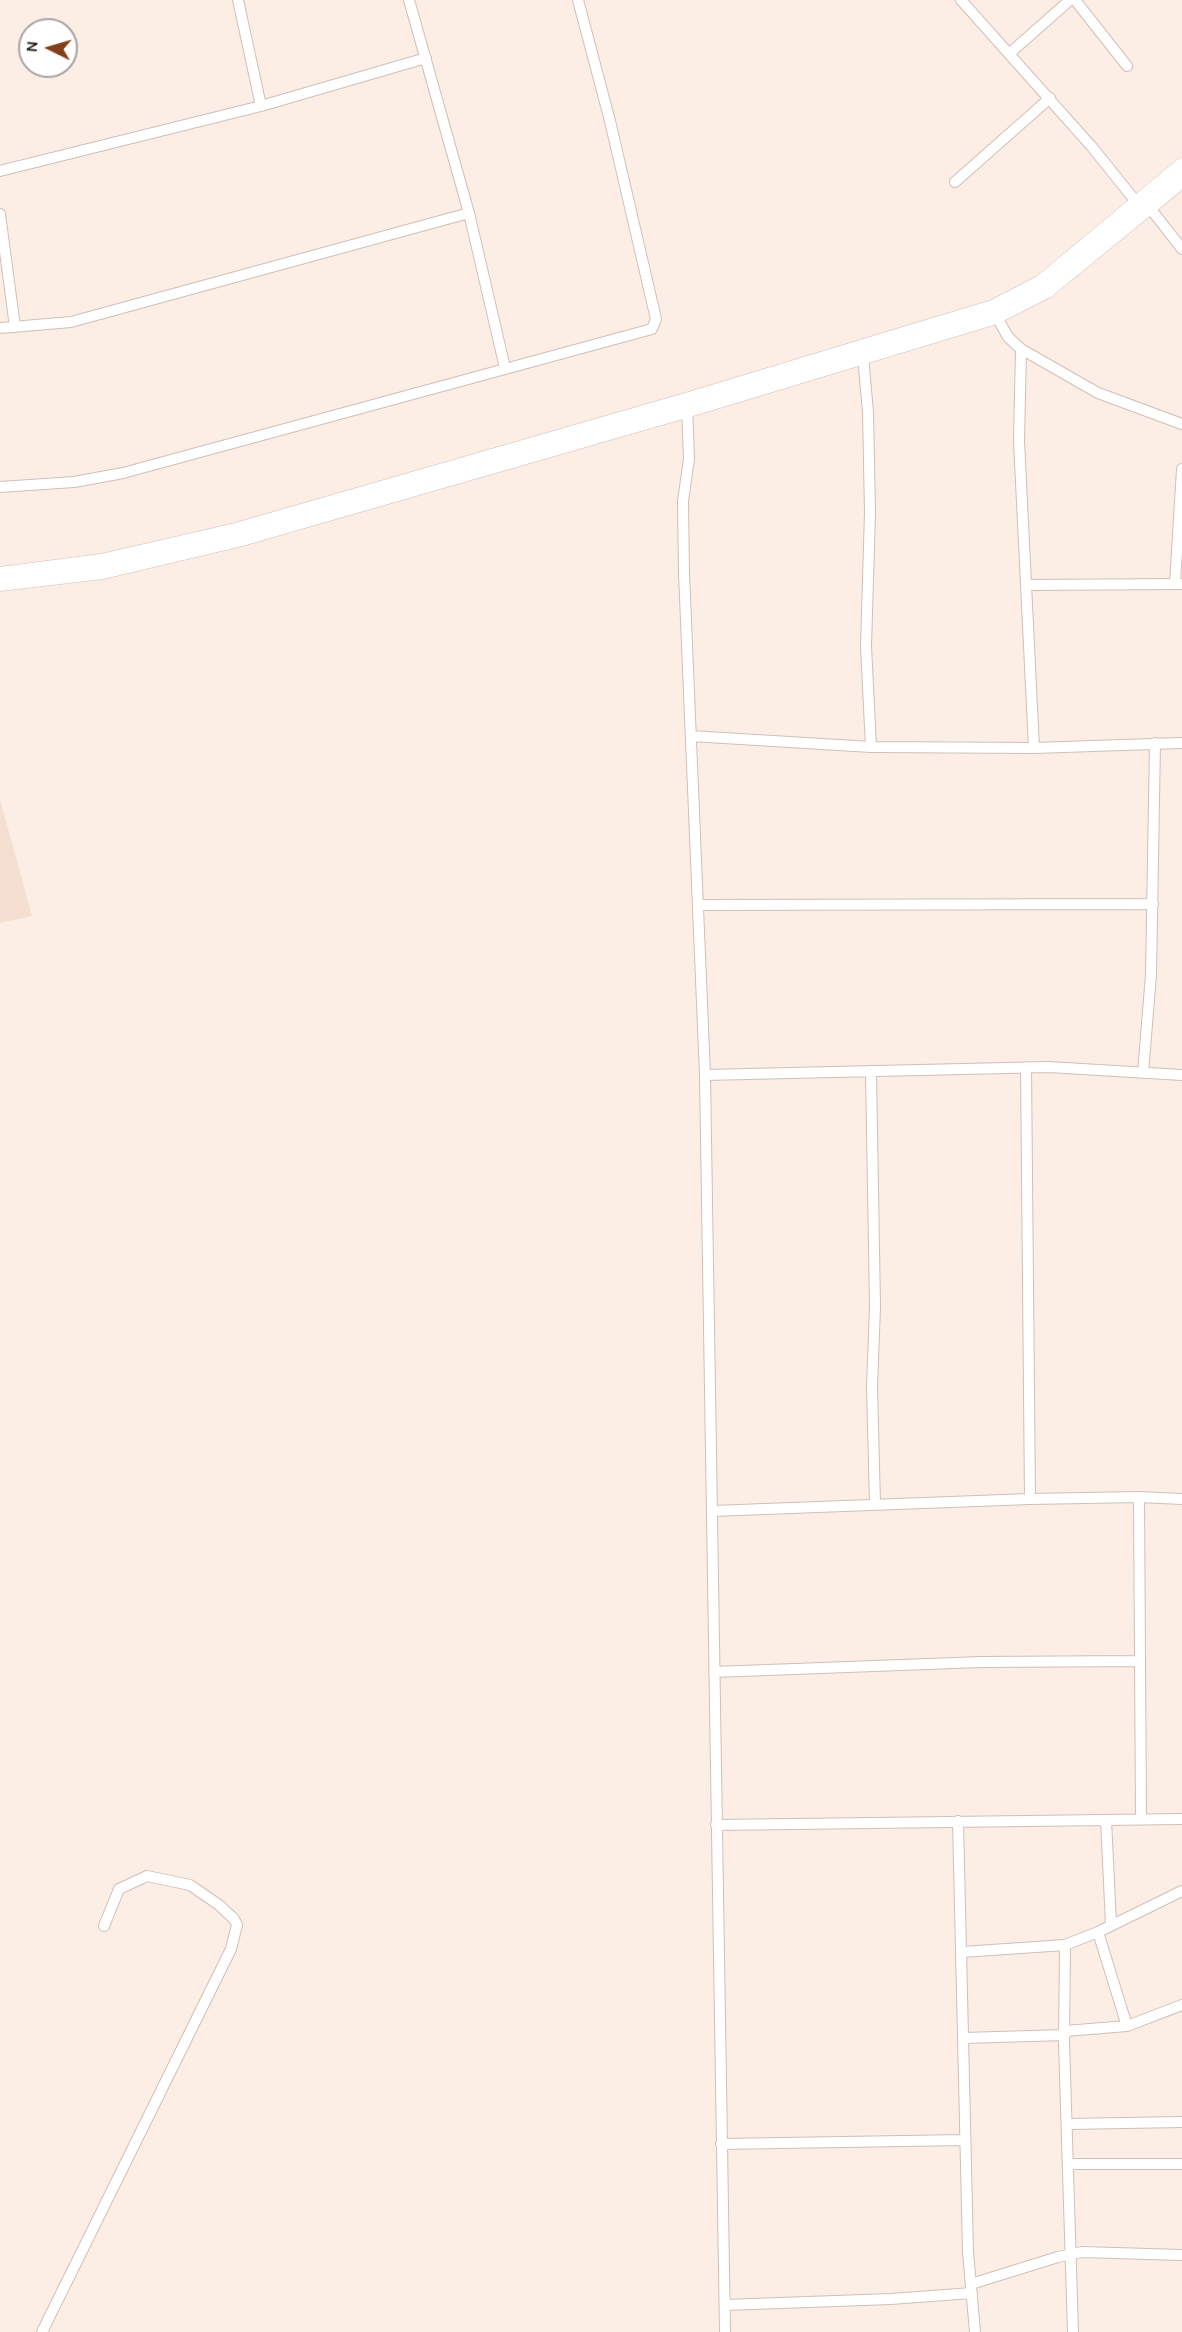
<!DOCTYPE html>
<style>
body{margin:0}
#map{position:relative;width:1182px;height:2332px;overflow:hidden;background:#fdeee5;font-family:Karla,sans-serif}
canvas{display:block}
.north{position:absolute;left:18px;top:18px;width:60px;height:60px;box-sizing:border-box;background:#fff;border:2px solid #a7a5a4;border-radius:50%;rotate:275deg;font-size:16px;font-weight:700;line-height:24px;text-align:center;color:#241f1c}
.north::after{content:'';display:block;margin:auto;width:21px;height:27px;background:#843f18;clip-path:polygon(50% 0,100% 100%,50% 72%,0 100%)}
</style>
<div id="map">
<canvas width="1182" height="2332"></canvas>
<div class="north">N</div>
</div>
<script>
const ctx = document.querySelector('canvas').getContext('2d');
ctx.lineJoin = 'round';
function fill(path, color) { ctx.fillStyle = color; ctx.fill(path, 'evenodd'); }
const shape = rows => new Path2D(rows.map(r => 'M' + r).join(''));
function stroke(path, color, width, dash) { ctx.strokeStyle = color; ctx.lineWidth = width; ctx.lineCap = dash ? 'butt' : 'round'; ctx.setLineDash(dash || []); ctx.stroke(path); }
fill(shape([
 [0,799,32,916,0,923]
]), '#f4dfd1');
const street = shape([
 [238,0,261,106],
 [409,0,469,213,505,368],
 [961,0,1092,147,1137,203],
 [1075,0,1127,66],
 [1010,53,1070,0],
 [0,171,261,106,426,58],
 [955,182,1050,98],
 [1150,208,1182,249],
 [0,214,15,327],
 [994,312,1008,337,1021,349,1098,393,1182,424],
 [0,328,71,322,469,213],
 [1021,349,1019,441,1034,748],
 [863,356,868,412,870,512,866,646,871,747],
 [687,405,689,459,683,501,684,573,705,1075,725,2332],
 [0,487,74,482,123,473,652,329,656,319,610,121,578,0],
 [1175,584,1182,469],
 [1026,585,1182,584],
 [691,736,871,747,1034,748,1182,743],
 [698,905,1153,904],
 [1026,1067,1030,1499],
 [871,1071,875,1307,872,1387,875,1504],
 [1143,1073,1151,975,1155,743],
 [705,1075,1049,1067,1182,1075],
 [1139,1497,1141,1819],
 [712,1511,1030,1499,1139,1497,1182,1499],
 [714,1672,981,1662,1140,1661],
 [1106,1820,1111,1924],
 [958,1821,968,2252,975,2332],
 [716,1825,1182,1819],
 [1098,1932,1127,2026],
 [1065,1945,1064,2042,1073,2332],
 [962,1952,1065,1945,1098,1932,1182,1891],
 [1065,2031,1127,2026,1182,2005],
 [963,2038,1065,2035],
 [1068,2124,1182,2122],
 [721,2144,965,2140],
 [1068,2164,1182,2164],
 [971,2284,1058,2257,1082,2252,1182,2255],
 [725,2305,891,2299,972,2293],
 [42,2332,231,1949,237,1925,234,1919,219,1905,190,1885,147,1876,119,1889,104,1926]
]);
const secondary = shape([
 [0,574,101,561,236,530,686,400,993,307,1041,282,1182,165],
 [0,584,103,572,238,540,689,410,996,317,1047,291,1182,181]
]);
stroke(street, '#cec0b7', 12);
stroke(secondary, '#cec0b7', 15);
stroke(street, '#fff', 10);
stroke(secondary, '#fff', 14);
</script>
